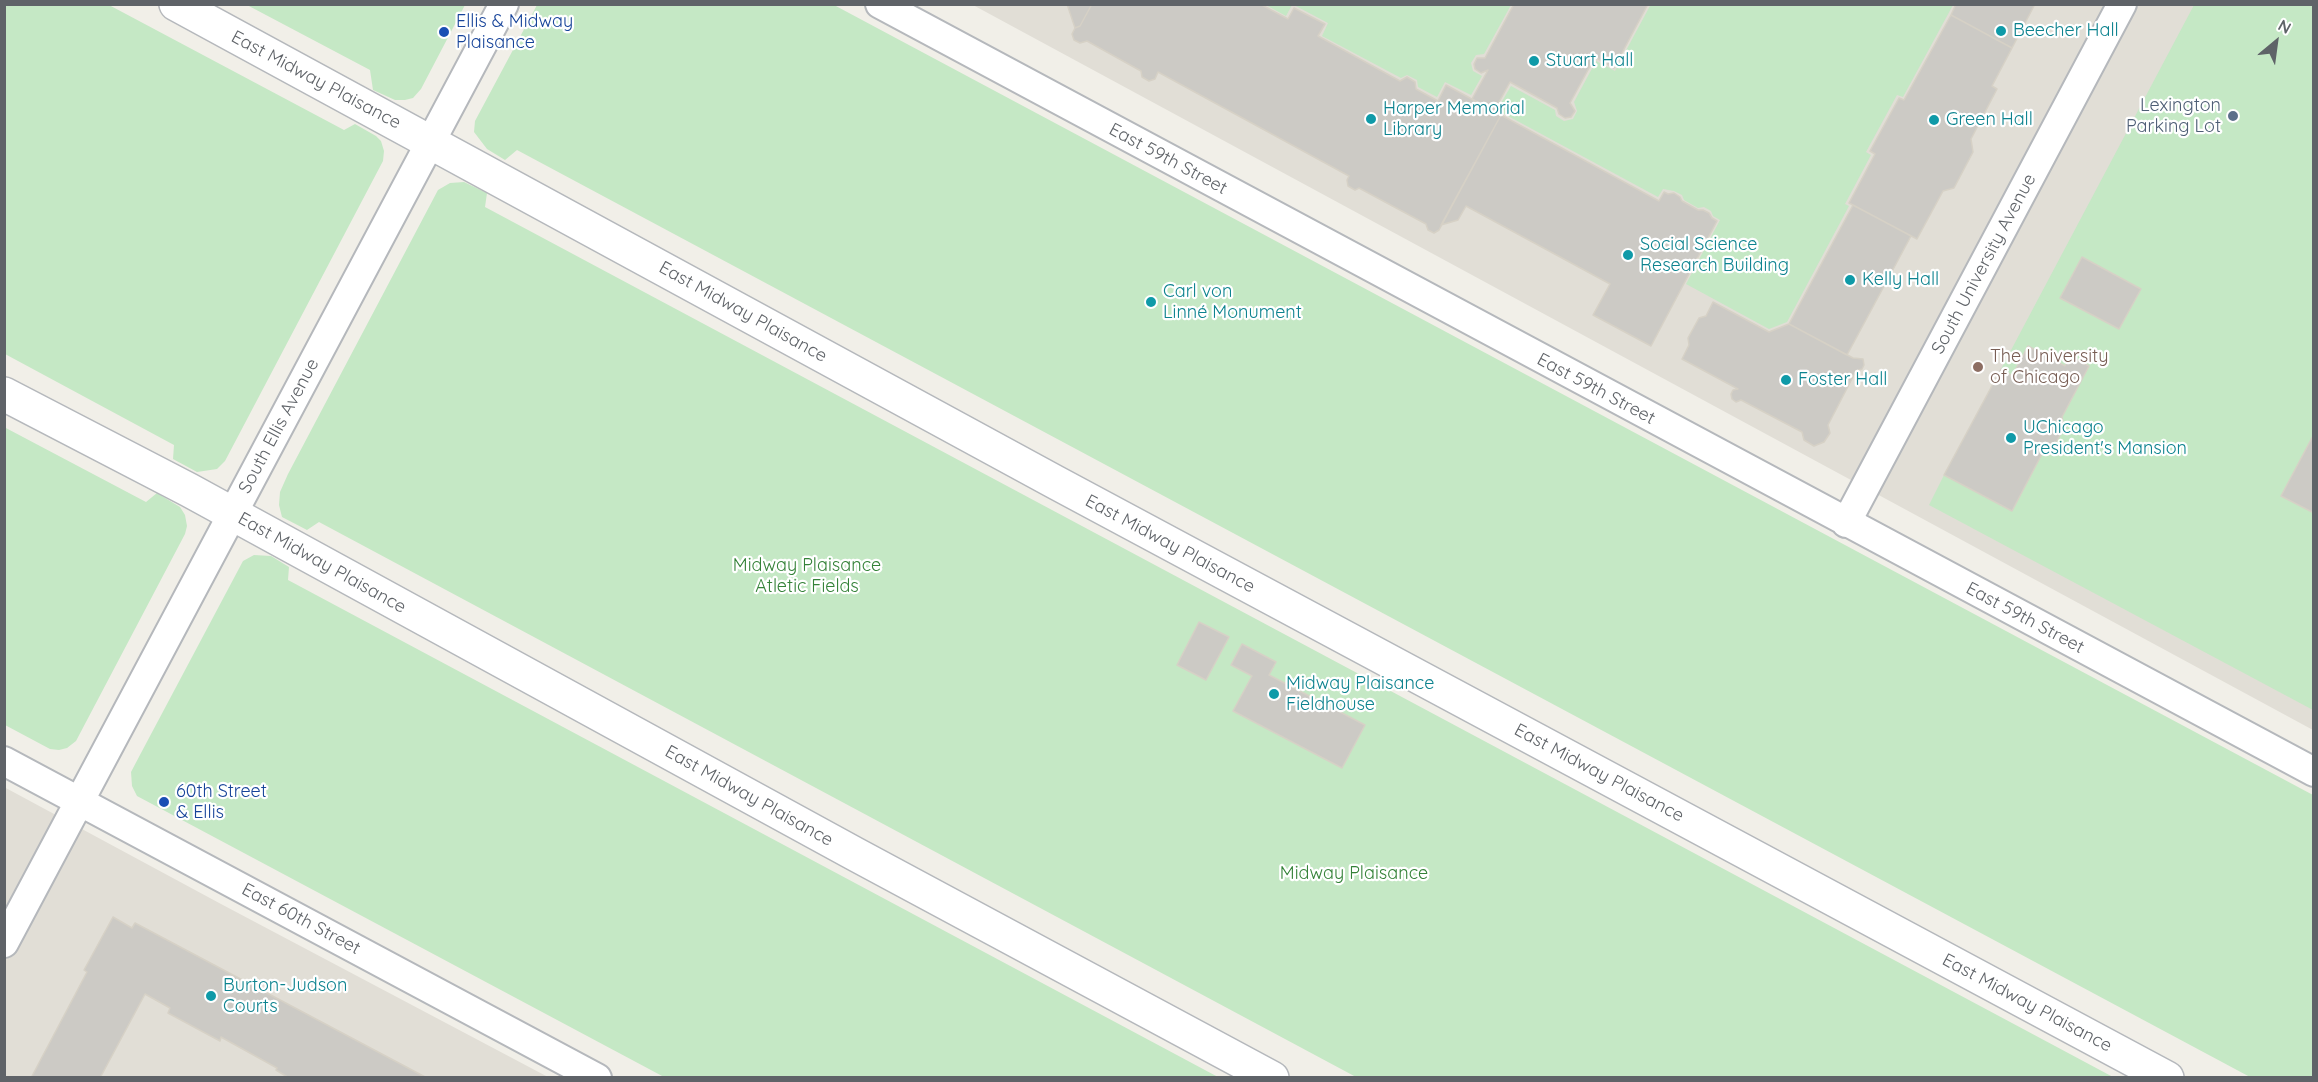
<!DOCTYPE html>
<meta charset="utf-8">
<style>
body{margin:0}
#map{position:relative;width:2318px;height:1082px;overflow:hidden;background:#f1efe8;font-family:Quicksand,sans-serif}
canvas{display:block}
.frame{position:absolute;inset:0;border:6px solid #5f6368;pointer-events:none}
.north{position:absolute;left:2246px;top:12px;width:60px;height:60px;-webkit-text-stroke:4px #fff;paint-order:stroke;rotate:29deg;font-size:16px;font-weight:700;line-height:24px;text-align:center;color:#5f6368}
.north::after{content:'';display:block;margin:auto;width:21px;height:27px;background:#5f6368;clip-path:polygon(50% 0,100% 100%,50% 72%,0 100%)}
</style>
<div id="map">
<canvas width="2318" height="1082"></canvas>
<div class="frame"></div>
<div class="north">N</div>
</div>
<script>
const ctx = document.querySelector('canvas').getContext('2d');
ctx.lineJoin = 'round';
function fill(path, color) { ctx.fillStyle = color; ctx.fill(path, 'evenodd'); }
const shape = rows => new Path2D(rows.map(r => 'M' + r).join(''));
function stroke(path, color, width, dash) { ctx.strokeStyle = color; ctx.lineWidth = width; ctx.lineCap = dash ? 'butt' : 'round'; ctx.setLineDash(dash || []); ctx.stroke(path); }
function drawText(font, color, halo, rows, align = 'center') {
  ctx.font = font + ' Quicksand,sans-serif'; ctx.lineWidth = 4.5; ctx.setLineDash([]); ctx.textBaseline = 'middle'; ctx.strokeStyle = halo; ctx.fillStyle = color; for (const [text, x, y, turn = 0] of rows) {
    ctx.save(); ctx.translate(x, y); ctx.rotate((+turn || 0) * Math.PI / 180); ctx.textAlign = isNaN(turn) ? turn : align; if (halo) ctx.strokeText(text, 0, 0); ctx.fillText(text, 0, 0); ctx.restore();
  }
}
fill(shape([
 [973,5,2313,5,2313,730],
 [4,787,221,904,548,1077,5,1077]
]), '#e1ded6');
fill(shape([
 [1651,4,1953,5,1903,97,1897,95,1866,152,1871,155,1845,204,1849,206,1787,322,1769,329,1686,284,1720,220,1713,216,1711,211,1704,207,1698,208,1684,200,1682,195,1674,191,1663,189,1658,197,1497,110,1511,86,1555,110,1556,116,1564,121,1573,119,1577,111,1574,102,1596,61,1615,71],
 [4,5,109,5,344,130,355,124,376,136,381,141,384,151,383,161,225,461,217,469,197,472,173,459,174,445,5,354],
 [247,5,465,5,421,89,413,98,405,100,395,100,373,90,370,70],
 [537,5,834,5,2313,795,2313,1077,2250,1077,517,150,505,160,487,149,474,132,475,121],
 [1266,5,1292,5,1286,16],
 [1294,5,1511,5,1484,54,1476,55,1471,63,1473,71,1482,76,1471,95,1445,82,1437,97,1418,87,1417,80,1407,75,1401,78,1322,36,1328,23],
 [2194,5,2313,5,2313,710,1929,505,1944,475,2012,511,2043,452,2053,448,2064,428,2062,417,2089,366,2070,356,2065,366,2028,346,2012,376,2001,369],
 [464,182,487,193,485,207,2113,1077,1356,1077,319,522,307,530,282,517,279,505,280,492,288,474,438,190,450,183],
 [4,427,146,502,157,493,180,507,185,515,187,526,185,534,86,722,76,741,67,748,59,750,50,749,5,725],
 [254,555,271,556,289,567,288,580,1218,1077,664,1077,137,796,132,786,131,772,141,753,243,561]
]), '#c5e8c5');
const building = shape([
 [1067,4,1092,4,1080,26,1075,28,1067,4],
 [1092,4,1260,4,1288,19,1294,8,1325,24,1318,36,1400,81,1407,77,1415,82,1416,89,1438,101,1446,85,1501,115,1439,230,1434,233,1428,230,1426,224,1359,188,1355,190,1348,186,1347,180,1349,176,1158,72,1155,79,1149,81,1142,77,1141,71,1087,41,1080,43,1074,40,1072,34,1075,28,1080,26,1092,4],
 [1514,4,1648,4,1614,68,1595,57,1570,103,1575,111,1571,117,1565,118,1559,114,1557,108,1510,82,1494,111,1472,99,1488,70,1481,73,1475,69,1474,64,1477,58,1485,58,1514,4],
 [1956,4,2035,4,2012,48,1951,15,1956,4],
 [1951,15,2012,48,1992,86,1997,89,1971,139,1973,152,1954,188,1943,191,1917,239,1849,203,1875,154,1870,151,1899,98,1904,100,1951,15],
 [1501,115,1659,201,1664,192,1668,194,1674,193,1680,197,1682,201,1698,210,1703,210,1709,213,1712,218,1717,221,1651,346,1593,315,1610,284,1466,206,1458,220,1441,225,1501,115],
 [1853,205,1911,236,1847,355,1789,324,1853,205],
 [2082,257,2141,289,2119,329,2060,298,2082,257],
 [1713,302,1769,332,1789,324,1853,358,1863,359,1864,365,1862,369,1856,371,1828,425,1830,433,1824,442,1814,446,1804,440,1802,432,1741,400,1736,402,1732,399,1731,394,1733,390,1738,389,1682,359,1689,345,1688,338,1699,318,1706,316,1713,302],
 [2028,346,2065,366,2070,356,2089,366,2062,417,2064,428,2053,448,2043,452,2012,511,1944,475,2001,369,2012,376,2028,346],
 [2314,434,2314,513,2281,496,2314,434],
 [1199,622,1229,637,1206,680,1177,665,1199,622],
 [1242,644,1276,662,1269,675,1365,725,1342,768,1233,711,1252,676,1231,665,1242,644],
 [113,917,132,928,135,923,427,1078,289,1078,276,1070,277,1068,221,1037,220,1041,168,1013,170,1008,145,994,100,1078,31,1078,87,972,84,970,113,917]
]);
fill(building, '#cccac5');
stroke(building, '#d6d1c6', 1.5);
const minor = shape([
 [880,4,2314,772],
 [1846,523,2122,4],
 [4,761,597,1078],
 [4,943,504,4]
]);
const tertiary = shape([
 [176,4,1055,482,2167,1078],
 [4,394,189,490,855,854,1272,1078]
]);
stroke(minor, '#b5b8bc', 32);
stroke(tertiary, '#b5b8bc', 36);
stroke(minor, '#fff', 28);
stroke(tertiary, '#fff', 33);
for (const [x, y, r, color] of [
 [2001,31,6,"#0f9aa8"],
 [444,32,6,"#1a4fb4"],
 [1534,61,6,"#0f9aa8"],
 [2233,116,6,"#5c6f8a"],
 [1371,119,6,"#0f9aa8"],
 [1934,120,6,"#0f9aa8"],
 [1628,255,6,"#0f9aa8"],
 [1850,280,6,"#0f9aa8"],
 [1151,302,6,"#0f9aa8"],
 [1978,367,6,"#8d6e63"],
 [1786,380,6,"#0f9aa8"],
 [2011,438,6,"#0f9aa8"],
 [1274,694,6,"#0f9aa8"],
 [164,802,6,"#1a4fb4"],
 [211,996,6,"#0f9aa8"]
]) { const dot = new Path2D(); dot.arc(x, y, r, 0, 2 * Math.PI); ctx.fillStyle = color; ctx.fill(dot); stroke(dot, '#fff', 2); }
drawText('18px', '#164399', '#fff', [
 ["Ellis & Midway",456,22],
 ["Plaisance",456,43],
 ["60th Street",176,792],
 ["& Ellis",176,813]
], 'left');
drawText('18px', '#0d838f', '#fff', [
 ["Beecher Hall",2013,31],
 ["Stuart Hall",1546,61],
 ["Harper Memorial",1383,109],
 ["Library",1383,130],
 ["Green Hall",1946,120],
 ["Social Science",1640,245],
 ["Research Building",1640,266],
 ["Kelly Hall",1862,280],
 ["Carl von",1163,292],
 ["Linné Monument",1163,313],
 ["Foster Hall",1798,380],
 ["UChicago",2023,428],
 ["President's Mansion",2023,449],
 ["Midway Plaisance",1286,684],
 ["Fieldhouse",1286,705],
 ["Burton-Judson",223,986],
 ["Courts",223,1007]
], 'left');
drawText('18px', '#5f6368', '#fff', [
 ["East Midway Plaisance",316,80,28],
 ["East 59th Street",1168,159,28],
 ["South University Avenue",1984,264,-62],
 ["East Midway Plaisance",743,312,29],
 ["East 59th Street",1596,389,28],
 ["South Ellis Avenue",279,426,-62],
 ["East Midway Plaisance",1170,544,28],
 ["East Midway Plaisance",322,563,29],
 ["East 59th Street",2025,618,28],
 ["East Midway Plaisance",1599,773,28],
 ["East Midway Plaisance",749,796,29],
 ["East 60th Street",301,919,28],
 ["East Midway Plaisance",2027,1003,28]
]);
drawText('18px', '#4e5e75', '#fff', [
 ["Lexington",2221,106],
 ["Parking Lot",2221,127]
], 'right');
drawText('18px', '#785e54', '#fff', [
 ["The University",1990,357],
 ["of Chicago",1990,378]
], 'left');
drawText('18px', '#348238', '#fff', [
 ["Midway Plaisance",807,566],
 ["Atletic Fields",807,587],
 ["Midway Plaisance",1354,874]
]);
</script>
